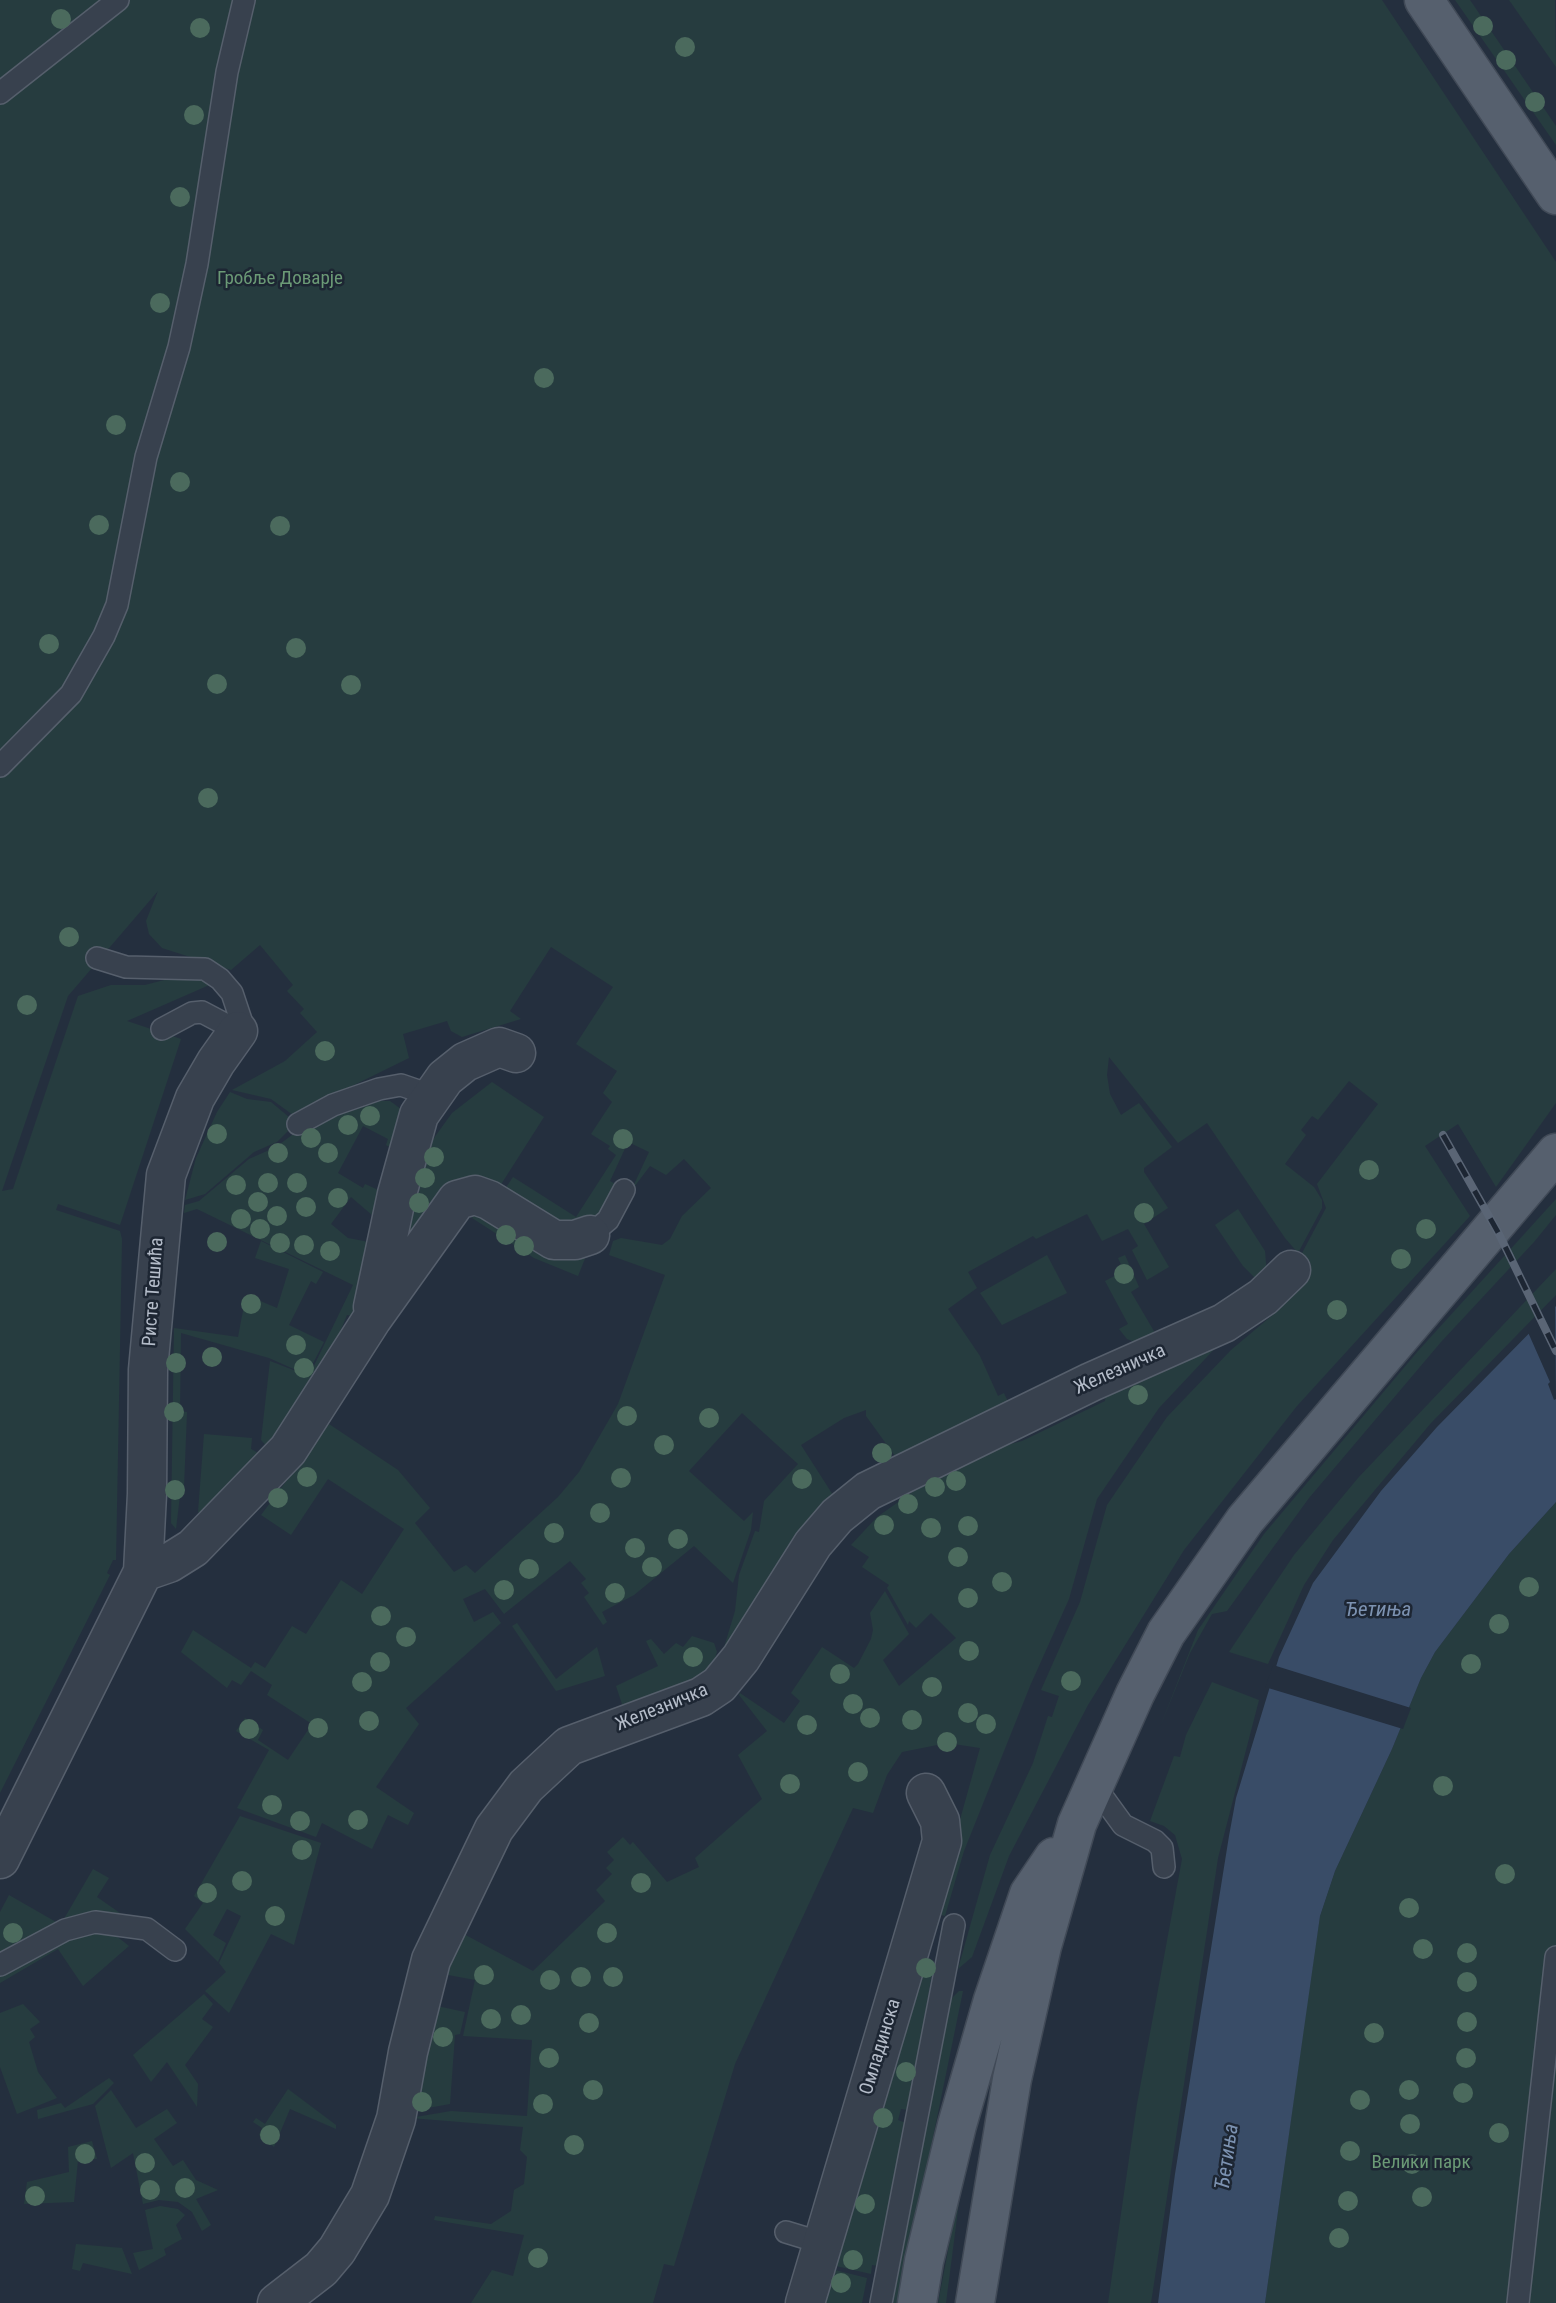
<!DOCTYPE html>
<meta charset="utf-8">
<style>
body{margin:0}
canvas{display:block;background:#242f3e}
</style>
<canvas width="1556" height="2303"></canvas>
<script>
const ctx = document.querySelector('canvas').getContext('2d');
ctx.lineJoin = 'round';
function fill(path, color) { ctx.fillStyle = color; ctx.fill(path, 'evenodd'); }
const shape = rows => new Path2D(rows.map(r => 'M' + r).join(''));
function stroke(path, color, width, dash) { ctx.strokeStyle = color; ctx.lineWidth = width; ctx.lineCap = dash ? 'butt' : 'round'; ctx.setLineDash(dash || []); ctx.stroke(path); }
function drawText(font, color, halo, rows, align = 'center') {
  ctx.font = font + ' "Roboto Condensed",sans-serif'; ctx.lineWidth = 5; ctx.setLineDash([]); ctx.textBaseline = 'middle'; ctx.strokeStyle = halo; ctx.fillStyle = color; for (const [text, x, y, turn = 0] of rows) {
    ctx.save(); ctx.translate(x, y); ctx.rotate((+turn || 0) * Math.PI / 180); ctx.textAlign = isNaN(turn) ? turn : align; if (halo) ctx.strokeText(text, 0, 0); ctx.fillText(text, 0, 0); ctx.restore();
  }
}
fill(shape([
 [0,0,1382,0,1556,262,1556,1103,1496,1187,1458,1124,1425,1146,1470,1216,1297,1406,1184,1550,1088,1705,1009,1856,972,1957,958,1969,990,1855,1033,1763,1048,1716,1052,1717,1059,1696,1041,1690,1080,1602,1107,1505,1167,1417,1231,1350,1281,1308,1311,1264,1301,1255,1326,1208,1317,1184,1378,1104,1349,1081,1318,1120,1312,1116,1301,1130,1306,1135,1285,1164,1314,1187,1322,1200,1322,1208,1298,1253,1285,1238,1207,1123,1178,1143,1109,1057,1107,1075,1110,1094,1121,1115,1139,1103,1172,1147,1144,1168,1144,1172,1168,1208,1144,1224,1169,1267,1147,1280,1132,1250,1138,1246,1128,1229,1102,1241,1087,1214,1036,1239,1033,1236,968,1272,977,1288,948,1309,980,1356,998,1396,1004,1393,1009,1404,895,1456,866,1416,866,1410,844,1418,801,1445,833,1495,722,1654,735,1611,739,1575,755,1531,759,1532,764,1501,798,1464,742,1413,689,1471,744,1521,753,1512,751,1530,733,1583,694,1546,634,1595,602,1612,607,1622,603,1625,584,1597,589,1593,581,1583,586,1579,570,1561,504,1614,485,1589,463,1599,474,1622,493,1612,501,1623,406,1708,419,1724,376,1787,414,1813,408,1825,388,1815,372,1849,322,1823,316,1837,237,1808,269,1750,236,1731,245,1718,263,1730,258,1740,288,1760,312,1724,267,1695,272,1685,251,1671,241,1685,232,1680,227,1688,181,1652,193,1630,251,1668,255,1662,265,1668,292,1626,306,1634,341,1580,362,1594,404,1529,328,1479,291,1535,261,1515,329,1424,398,1470,430,1508,415,1523,454,1572,466,1565,475,1573,558,1497,579,1472,618,1404,665,1275,609,1255,613,1241,621,1238,662,1245,670,1239,682,1216,711,1188,684,1159,666,1175,650,1166,631,1191,649,1152,628,1142,610,1181,617,1185,602,1214,576,1229,501,1195,513,1177,576,1217,616,1155,608,1149,610,1146,591,1134,612,1102,603,1093,617,1071,576,1044,613,987,551,947,510,1011,521,1019,462,1037,451,1031,447,1021,403,1034,409,1058,293,1115,271,1099,232,1090,285,1061,317,1032,300,1013,304,1009,287,991,293,985,260,945,231,970,162,948,149,934,146,921,158,891,68,996,2,1191,13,1189,78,996,111,985,145,985,191,973,214,983,127,1021,181,1039,120,1225,58,1204,56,1210,120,1231,122,1239,116,1560,113,1560,107,1573,110,1575,0,1793],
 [1455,0,1470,0,1556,126,1556,145],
 [1509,0,1555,0,1556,67],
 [492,1082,544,1117,500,1186,472,1175,455,1180,446,1187,407,1238,424,1158,434,1138,452,1113],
 [230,1092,247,1099,271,1102,296,1123,277,1142,254,1152,205,1194,185,1200,196,1158,217,1112],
 [377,1101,390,1101,401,1109,395,1150,386,1145,388,1139,363,1126,338,1173,363,1188,365,1184,385,1193,379,1221,351,1197,331,1224,348,1238,374,1243,353,1316,347,1315,330,1356,268,1448,261,1440,270,1361,309,1376,353,1285,197,1209,184,1213,185,1205,199,1201,249,1159,276,1147,300,1129],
 [1556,1199,1556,1215,1534,1242,1441,1342,1309,1498,1227,1611,1212,1614,1190,1653,1160,1727,1198,1630,1264,1534,1418,1351],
 [480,1206,590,1246,578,1276,534,1258,472,1218],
 [1238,1209,1265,1251,1267,1274,1258,1281,1243,1266,1215,1225],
 [261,1241,323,1272,316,1284,311,1281,289,1325,324,1342,307,1375,269,1358,181,1333,180,1411,187,1412,184,1487,181,1487,176,1529,171,1523,174,1328,238,1337,246,1295,277,1308,289,1269,255,1258],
 [1047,1255,1067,1293,1002,1325,980,1293],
 [1125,1255,1139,1287,1131,1292,1158,1338,1140,1344,1127,1339,1119,1329,1128,1324,1105,1281,1124,1271,1118,1258],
 [1556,1269,1556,1295,1431,1423,1333,1540,1304,1585,1268,1664,1229,1652,1294,1555,1358,1478],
 [1221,1342,1159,1408,1097,1499,1069,1599,1030,1686,964,1851,945,1916,934,1913,980,1748,947,1743,902,1752,887,1775,873,1813,853,1808,735,2064,674,2266,664,2264,653,2303,471,2303,492,2270,513,2276,524,2235,434,2220,435,2216,491,2224,511,2211,514,2190,524,2184,527,2157,520,2150,523,2127,410,2118,451,2111,527,2116,532,2040,463,2036,475,1980,443,1974,460,1932,533,1971,605,1901,596,1890,612,1874,606,1868,614,1860,607,1852,623,1837,630,1845,633,1842,667,1882,699,1867,695,1858,762,1799,738,1755,767,1731,739,1695,740,1693,784,1723,800,1701,791,1693,822,1647,854,1668,858,1664,871,1639,873,1630,870,1613,885,1591,909,1634,883,1660,899,1686,956,1638,931,1613,916,1628,909,1621,908,1625,887,1588,889,1585,862,1567,869,1557,851,1545,877,1517,941,1472,981,1452,1022,1441,1105,1401,1106,1390],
 [204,1434,252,1438,251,1449,262,1455,204,1515,198,1512],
 [1556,1502,1556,2303,1265,2303,1314,1954,1320,1916,1335,1871,1392,1749,1421,1678,1435,1652,1509,1554],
 [517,1623,556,1679,597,1647,605,1676,556,1691,512,1626],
 [692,1636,714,1643,717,1652,707,1680,625,1713,616,1686,658,1666,646,1641,651,1639,664,1654,676,1643,683,1647],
 [1212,1682,1259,1700,1218,1858,1151,2303,1108,2303,1137,2104,1182,1859,1175,1835,1164,1826,1150,1821,1174,1756,1180,1757,1186,1735],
 [240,1816,321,1843,294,1945,271,1934,229,2013,205,1991,226,1972,219,1963,241,1916,227,1909,213,1935,226,1943,218,1962,185,1929,203,1903,194,1896],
 [93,1869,109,1878,97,1897,130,1920,61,1924],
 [9,1895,56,1922,0,1955,0,1912],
 [93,1930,115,1935,129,1946,83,1986,58,1949,0,1983,0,1972,62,1937],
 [924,1962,934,1963,908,2110,901,2109,898,2120,906,2123,878,2266,872,2265,871,2274,836,2266],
 [959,1991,963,1991,899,2303,893,2303,950,2000],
 [204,1994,213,2004,202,2019,213,2027,185,2065,198,2084,197,2107,167,2062,151,2082,133,2055],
 [23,2004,40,2022,30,2029,35,2037,29,2042,38,2072,57,2098,17,2114,0,2067,0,2013],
 [432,2005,465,2012,460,2034,455,2035,450,2104,411,2111],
 [109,2078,114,2083,93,2104,38,2119,37,2110,61,2103,65,2108],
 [288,2089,336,2125,336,2129,290,2109,274,2147,259,2135,262,2128,253,2122,256,2118,265,2124],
 [111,2090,136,2128,167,2109,177,2123,154,2139,173,2166,183,2160,196,2180,218,2190,196,2199,211,2225,202,2231,192,2212,178,2202,159,2200,143,2204,133,2153,111,2168,95,2106],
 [92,2141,97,2159,78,2160,74,2202,24,2204,27,2182,69,2172,68,2147],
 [959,2202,946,2303,938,2303,957,2204],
 [160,2206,178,2209,185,2215,176,2225,182,2239,164,2249,166,2255,139,2270,133,2253,153,2249,145,2210],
 [76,2244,122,2248,132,2274,83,2263,80,2271,72,2269],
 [835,2270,867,2278,862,2303,825,2303]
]), '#263c3f');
fill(shape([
 [1556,1306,1556,1502,1509,1554,1435,1652,1421,1678,1392,1749,1335,1871,1320,1916,1265,2303,1158,2303,1175,2174,1229,1836,1236,1798,1279,1657,1313,1583,1381,1491,1437,1427]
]), '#394c67');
fill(shape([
 [1555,1302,1556,1399,1554,1400,1548,1384,1550,1382,1527,1330],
 [1273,1665,1411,1708,1403,1729,1265,1687]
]), '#242f3e');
const lane = shape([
 [0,93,118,0],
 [0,766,71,694,104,636,117,605,146,457,179,347,197,264,227,72,244,0],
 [97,958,126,967,205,969,220,979,232,993,241,1020,238,1031,202,1012,192,1013,162,1029],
 [298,1124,333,1105,379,1089,401,1085,430,1095],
 [590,1235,608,1220,624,1190],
 [1094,1785,1123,1825,1155,1841,1162,1848,1164,1867],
 [0,1965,65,1930,95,1922,147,1929,175,1950],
 [786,2232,822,2243],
 [881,2303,954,1925],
 [1518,2303,1556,1957]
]);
const street = shape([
 [373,1307,397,1194,419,1115,445,1078,465,1062,499,1047,516,1053],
 [143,1572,169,1563,193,1548,288,1450,372,1319,457,1200,475,1195,489,1200,554,1240,575,1240,590,1235],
 [0,1859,143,1572,147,1494,148,1370,166,1175,195,1098,216,1062,238,1031],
 [277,2303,321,2269,337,2250,370,2195,396,2119,408,2052,431,1960,494,1829,526,1786,569,1746,701,1697,719,1685,741,1658,813,1544,837,1516,868,1491,1091,1382,1224,1323,1263,1297,1291,1270],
 [805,2303,942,1841,940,1821,926,1793]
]);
const primary = shape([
 [1424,0,1556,195],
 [917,2303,924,2261,957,2125,993,2000,1029,1894,1054,1857],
 [975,2303,1012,2079,1042,1946,1077,1824,1135,1694,1166,1633,1245,1520,1556,1153]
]);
stroke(lane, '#565f6c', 24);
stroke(street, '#565f6c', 41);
stroke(primary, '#414a57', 41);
stroke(lane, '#38414e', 21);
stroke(street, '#38414e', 38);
stroke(primary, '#56606e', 38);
const rail = shape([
 [1443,1135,1499,1234,1556,1351]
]);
stroke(rail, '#5a6575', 8);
stroke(rail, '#1d2633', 5, [16]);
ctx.fillStyle = '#4b6a5d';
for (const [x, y] of [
 [61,19],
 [1483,26],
 [200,28],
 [685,47],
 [1506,60],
 [1535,102],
 [194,115],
 [180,197],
 [160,303],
 [544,378],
 [116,425],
 [180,482],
 [99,525],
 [280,526],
 [49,644],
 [296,648],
 [217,684],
 [351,685],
 [208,798],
 [69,937],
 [27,1005],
 [325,1051],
 [370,1116],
 [348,1125],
 [217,1134],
 [311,1138],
 [623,1139],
 [278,1153],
 [328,1153],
 [434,1157],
 [1369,1170],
 [425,1178],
 [268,1183],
 [297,1183],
 [236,1185],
 [338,1198],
 [258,1202],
 [419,1203],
 [306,1207],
 [1144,1213],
 [277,1216],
 [241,1219],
 [260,1229],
 [1426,1229],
 [506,1235],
 [217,1242],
 [280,1243],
 [304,1245],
 [524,1246],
 [330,1251],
 [1401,1259],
 [1124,1274],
 [251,1304],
 [1337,1310],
 [296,1345],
 [212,1357],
 [176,1363],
 [304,1368],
 [1138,1395],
 [174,1412],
 [627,1416],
 [709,1418],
 [664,1445],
 [882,1453],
 [307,1477],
 [621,1478],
 [802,1479],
 [956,1481],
 [935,1487],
 [175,1490],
 [278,1498],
 [908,1504],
 [600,1513],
 [884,1525],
 [968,1526],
 [931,1528],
 [554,1533],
 [678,1539],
 [635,1548],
 [958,1557],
 [652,1567],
 [529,1569],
 [1002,1582],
 [1529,1587],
 [504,1590],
 [615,1593],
 [968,1598],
 [381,1616],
 [1499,1624],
 [406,1637],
 [969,1651],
 [693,1657],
 [380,1662],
 [1471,1664],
 [840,1674],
 [1071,1681],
 [362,1682],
 [932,1687],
 [853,1704],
 [968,1713],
 [870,1718],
 [912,1720],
 [369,1721],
 [986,1724],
 [807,1725],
 [318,1728],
 [249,1729],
 [947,1742],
 [858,1772],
 [790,1784],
 [1443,1786],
 [272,1805],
 [358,1820],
 [300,1821],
 [302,1850],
 [1505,1874],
 [242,1881],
 [641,1883],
 [207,1893],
 [1409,1908],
 [275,1916],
 [13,1933],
 [607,1933],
 [1423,1949],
 [1467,1953],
 [926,1968],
 [484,1975],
 [581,1977],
 [613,1977],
 [550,1980],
 [1467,1982],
 [521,2015],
 [491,2019],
 [1467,2022],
 [589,2023],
 [1374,2033],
 [443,2037],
 [549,2058],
 [1466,2058],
 [906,2072],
 [593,2090],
 [1409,2090],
 [1463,2093],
 [1360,2100],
 [422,2102],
 [543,2104],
 [883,2118],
 [1410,2124],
 [1499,2133],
 [270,2135],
 [574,2145],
 [1350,2151],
 [85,2154],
 [145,2163],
 [1412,2164],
 [185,2188],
 [150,2190],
 [35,2196],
 [1422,2197],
 [1348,2201],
 [865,2204],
 [1339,2238],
 [538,2258],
 [853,2260],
 [841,2283]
]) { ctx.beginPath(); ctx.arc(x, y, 10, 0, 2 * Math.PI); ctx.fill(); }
drawText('19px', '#6b9a76', '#1d2633', [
 ["Гробље Доварје",280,279],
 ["Велики парк",1421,2163]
]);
drawText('19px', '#b4bcc9', '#1d2633', [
 ["Ристе Тешића",154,1292,-86],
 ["Железничка",1120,1370,-24],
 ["Железничка",662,1708,-22],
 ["Омладинска",881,2047,-73]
]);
drawText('italic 21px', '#7c92b1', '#1d2633', [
 ["Ђетиња",1378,1611],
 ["Ђетиња",1228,2157,-82]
]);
</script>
